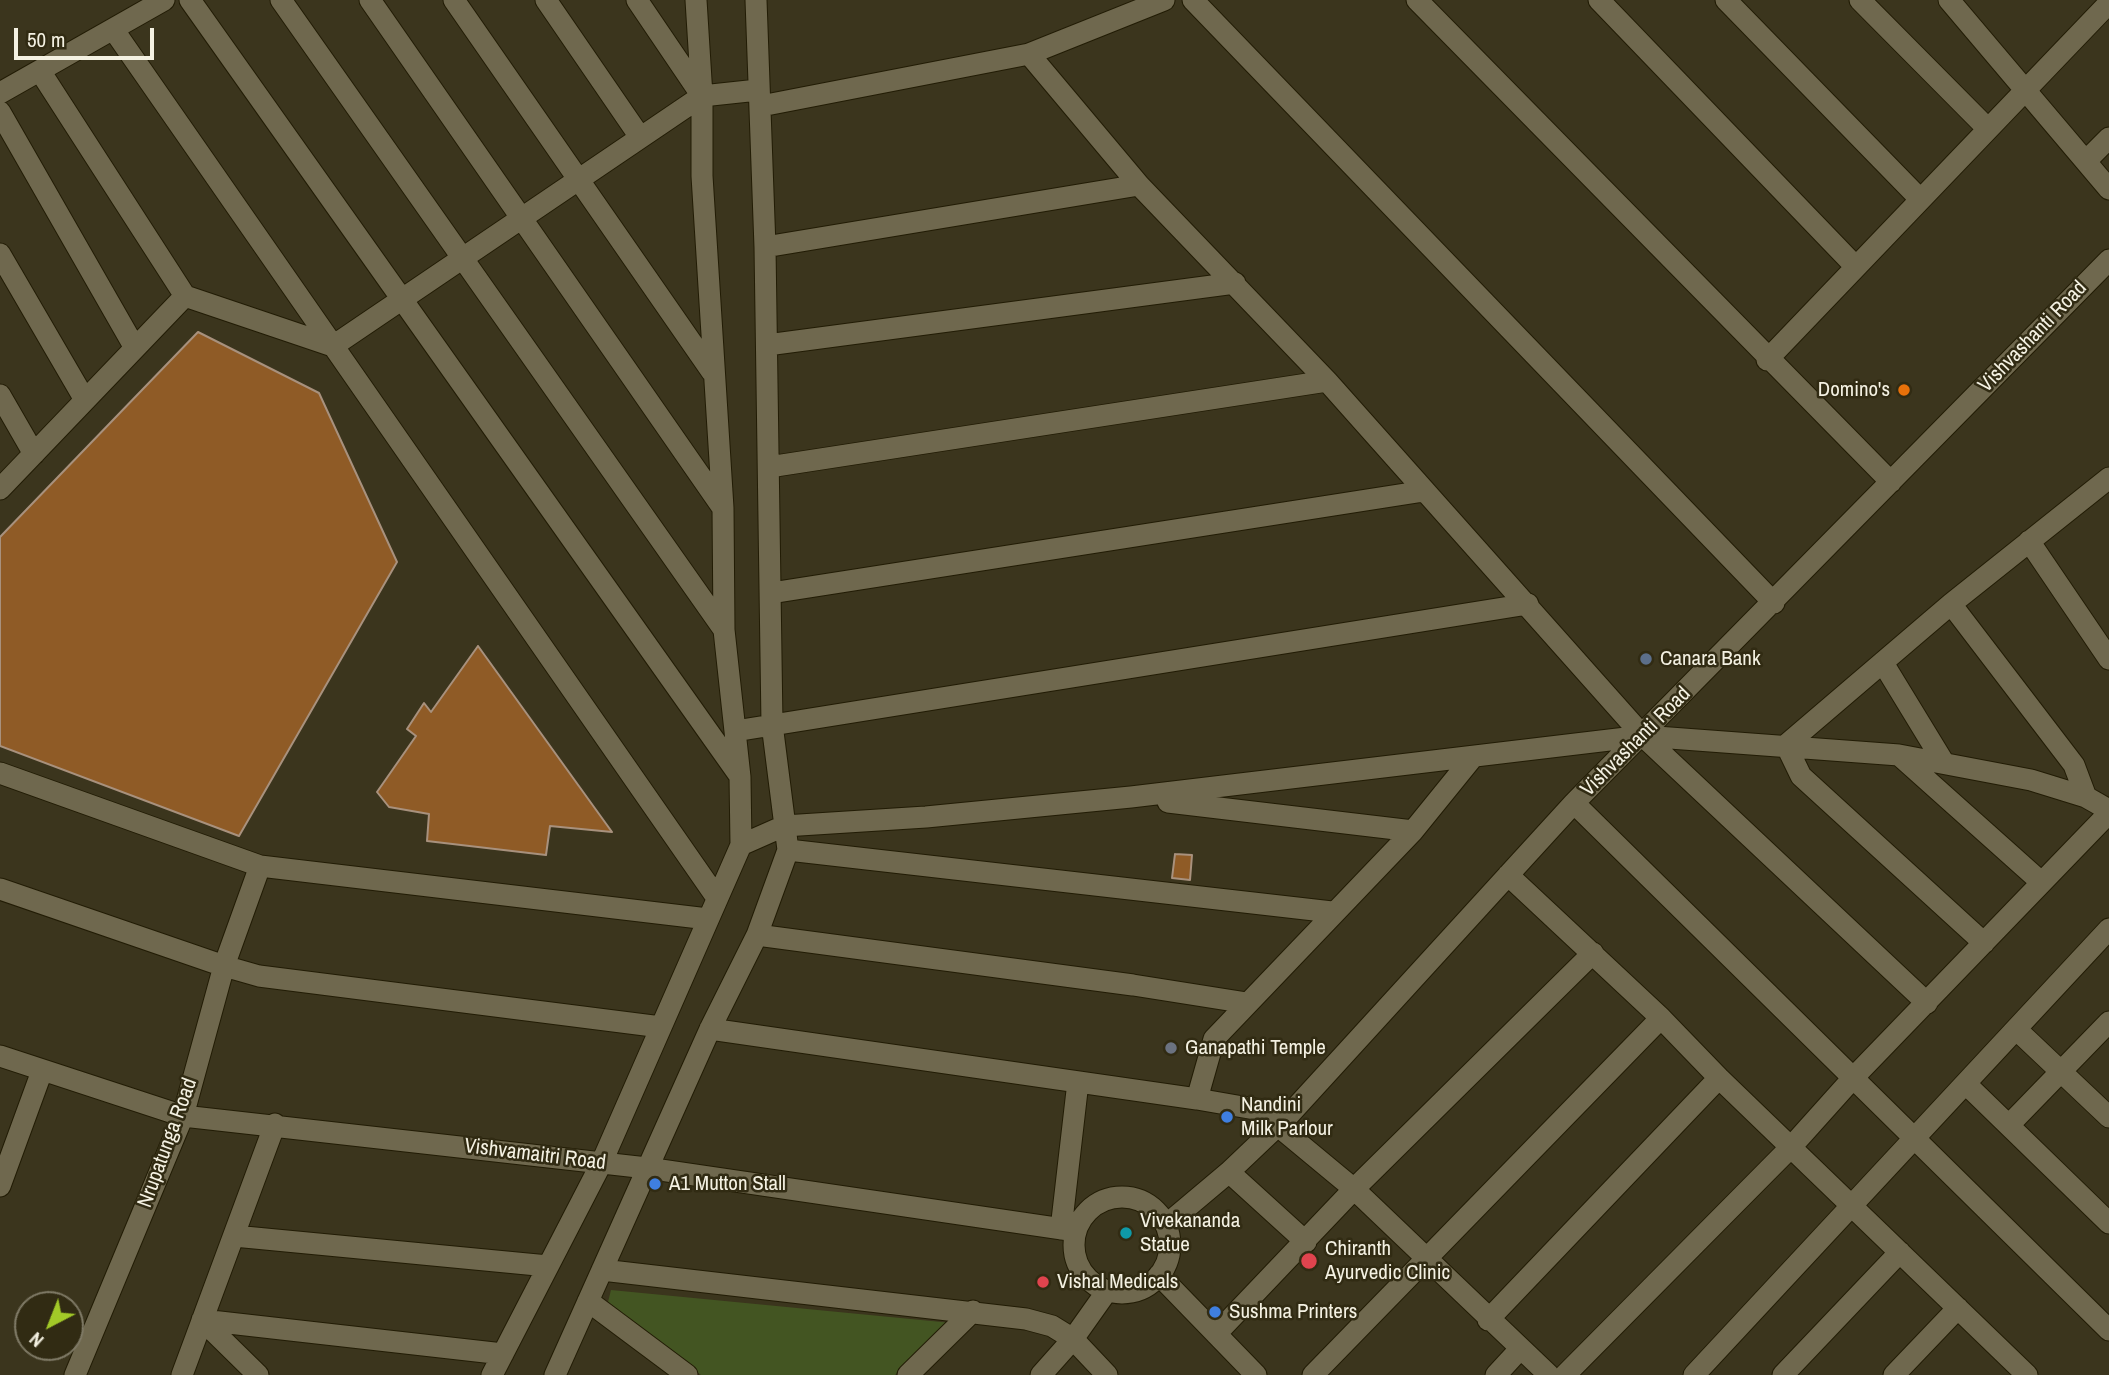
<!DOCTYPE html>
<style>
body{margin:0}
#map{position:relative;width:2109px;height:1375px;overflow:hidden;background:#3b351d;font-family:"Archivo Narrow",sans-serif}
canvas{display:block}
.north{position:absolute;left:14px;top:1291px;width:70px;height:70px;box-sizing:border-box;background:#312b13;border:2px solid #7f7a66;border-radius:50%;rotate:222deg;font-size:19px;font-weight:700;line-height:28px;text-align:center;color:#f4f1e2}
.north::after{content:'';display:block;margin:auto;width:24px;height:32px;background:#a2c928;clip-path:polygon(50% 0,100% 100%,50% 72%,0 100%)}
.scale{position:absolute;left:14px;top:28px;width:140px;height:32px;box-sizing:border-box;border:4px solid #f4f1e2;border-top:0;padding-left:9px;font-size:21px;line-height:24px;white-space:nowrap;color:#f4f1e2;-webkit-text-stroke:5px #312b13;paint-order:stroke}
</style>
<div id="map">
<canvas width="2109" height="1375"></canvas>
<div class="north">N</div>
<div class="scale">50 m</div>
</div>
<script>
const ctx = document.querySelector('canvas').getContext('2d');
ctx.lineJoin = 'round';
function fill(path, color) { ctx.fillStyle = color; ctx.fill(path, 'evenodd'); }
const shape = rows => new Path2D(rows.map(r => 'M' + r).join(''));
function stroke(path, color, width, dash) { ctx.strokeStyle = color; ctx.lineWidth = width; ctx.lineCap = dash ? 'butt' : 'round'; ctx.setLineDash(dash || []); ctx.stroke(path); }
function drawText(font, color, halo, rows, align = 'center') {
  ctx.font = font + ' "Archivo Narrow",sans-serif'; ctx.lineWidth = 5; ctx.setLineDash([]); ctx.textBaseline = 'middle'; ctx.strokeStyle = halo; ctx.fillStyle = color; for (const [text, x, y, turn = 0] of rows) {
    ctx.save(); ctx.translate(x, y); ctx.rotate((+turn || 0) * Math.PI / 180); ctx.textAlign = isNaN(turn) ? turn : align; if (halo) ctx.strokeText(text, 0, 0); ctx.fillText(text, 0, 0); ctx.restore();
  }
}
fill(shape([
 [611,1290,952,1323,895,1375,701,1375,607,1306]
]), '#435522');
const building = shape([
 [198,332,319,393,397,562,239,836,0,746,0,537,198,332],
 [478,646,612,832,550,826,546,855,427,841,429,814,389,807,377,792,416,736,407,729,424,703,431,712,478,646],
 [1175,854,1192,855,1190,880,1172,878,1175,854]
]);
fill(building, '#8f5b26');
stroke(building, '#a8917d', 2);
const minor = shape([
 [190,0,739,775],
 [281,0,724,630],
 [370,0,722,507],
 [454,0,712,372],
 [546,0,640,137],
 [1193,0,1774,603],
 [1417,0,1891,482],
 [1599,0,1855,266],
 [1726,0,1920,199],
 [1860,0,1987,128],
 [1949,0,2109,189],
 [113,29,717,898],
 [1029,54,1139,185,1327,381,1643,736,1927,1003],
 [40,71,185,296,333,346,702,96,637,0],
 [0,93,164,0],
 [702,96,758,90],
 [761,106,1029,54,1164,0],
 [0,112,135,348],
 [2087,160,2109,138],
 [765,247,1139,185],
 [0,254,85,400],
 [767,345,1235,283],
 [1767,360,2109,3],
 [0,395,34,454],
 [769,467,1327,381],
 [0,489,185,296],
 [2029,541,2109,659],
 [771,593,1424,491],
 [1951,604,2074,765,2086,797],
 [1883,663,1944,763],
 [735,731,1528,604],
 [1900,756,2041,882],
 [0,773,260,866,708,919],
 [1168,802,1413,831],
 [1574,803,2109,1330],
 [741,845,784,826,926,817,1131,797,1643,736,1899,755,2031,780,2086,797,2109,810],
 [788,850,1332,912],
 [1508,875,1661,1018,1719,1078,2027,1375],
 [0,889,224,966,259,976,661,1027],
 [757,935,1133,985,1247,1003],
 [1984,943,1801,776,1786,745,1951,604,2109,478],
 [710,1029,1197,1099,1289,1115],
 [2017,1030,2109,1117],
 [0,1056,183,1116,647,1168,1076,1231],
 [1966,1084,2109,1223],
 [1197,1099,1214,1039,1413,831,1473,757],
 [2009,1125,2109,1022],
 [1278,1126,1354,1189,1549,1375],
 [1229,1172,1306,1242],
 [0,1186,42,1071],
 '1074 1245a48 48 0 1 1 96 0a48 48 0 1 1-96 0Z',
 [1166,1225,1229,1172,1289,1115,1574,803,2109,260],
 [1061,1229,1078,1082],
 [234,1236,548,1266],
 [602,1270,1026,1319,1052,1326,1073,1339,1107,1375],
 [1159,1275,1256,1375],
 [588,1301,687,1375],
 [202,1320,503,1354],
 [202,1320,258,1375],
 [1488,1320,1719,1078],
 [1216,1334,1354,1189,1593,953],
 [75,1375,183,1116,224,966,260,866],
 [182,1375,275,1124],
 [492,1375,601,1164,741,845,740,777,724,630,723,508,702,176,702,96,696,0],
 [555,1375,710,1029,757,935,788,850,772,724,765,247,756,0],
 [908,1375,973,1311],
 [1041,1375,1073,1339,1107,1291],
 [1313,1375,1661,1018],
 [1496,1375,1520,1349],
 [1565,1375,1792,1146,1853,1078,2109,813],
 [1694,1375,2109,929],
 [1783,1375,1900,1252],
 [1894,1375,1958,1308]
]);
stroke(minor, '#221c05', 23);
stroke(minor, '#6f684e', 21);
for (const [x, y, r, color] of [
 [1904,390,7,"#e8710a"],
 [1646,659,7,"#5c6f8a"],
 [1171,1048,7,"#6b7280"],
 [1227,1117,7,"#3f7fe0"],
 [655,1184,7,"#3f7fe0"],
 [1126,1233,7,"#0f9aa8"],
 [1309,1261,9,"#e0444e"],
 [1043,1282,7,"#e0444e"],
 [1215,1312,7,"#3f7fe0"]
]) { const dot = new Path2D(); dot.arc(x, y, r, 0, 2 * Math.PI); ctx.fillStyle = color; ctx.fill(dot); stroke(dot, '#312b13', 2.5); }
drawText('21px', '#f4f1e2', '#312b13', [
 ["Vishvashanti Road",2033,337,-46],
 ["Vishvashanti Road",1636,742,-45],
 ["Nrupatunga Road",168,1143,-70],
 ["Vishvamaitri Road",535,1155,7]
]);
drawText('21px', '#f4f1e2', '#312b13', [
 ["Domino's",1890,390,"right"],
 ["Canara Bank",1660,659],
 ["Ganapathi Temple",1185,1048],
 ["Nandini",1241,1105],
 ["Milk Parlour",1241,1129],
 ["A1 Mutton Stall",669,1184],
 ["Vivekananda",1140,1221],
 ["Statue",1140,1245],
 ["Chiranth",1325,1249],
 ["Ayurvedic Clinic",1325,1273],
 ["Vishal Medicals",1057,1282],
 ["Sushma Printers",1229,1312]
], 'left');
</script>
